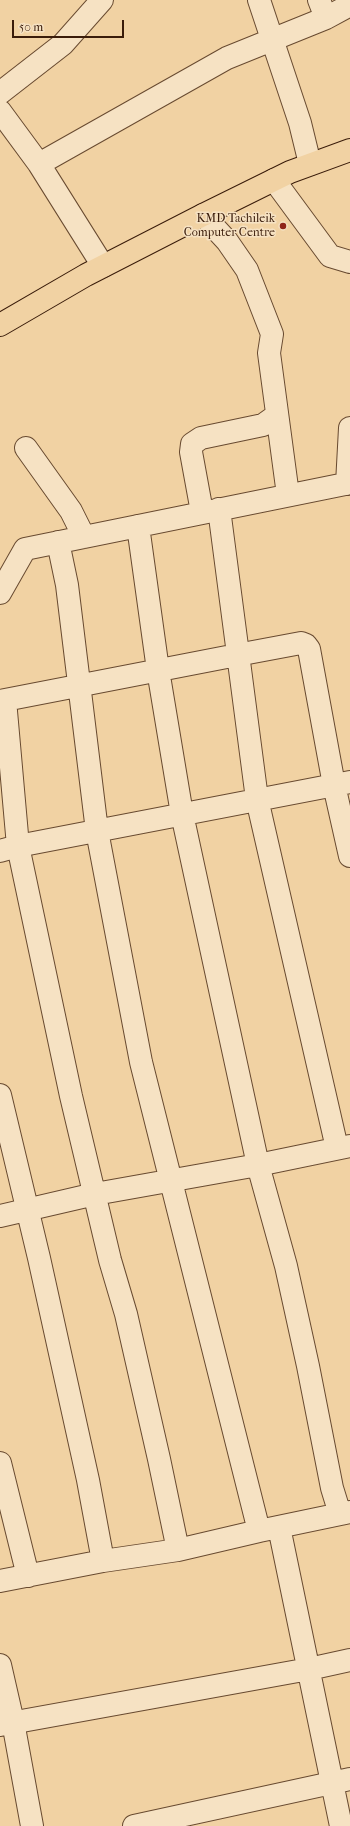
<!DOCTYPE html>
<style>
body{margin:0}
#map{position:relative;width:350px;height:1826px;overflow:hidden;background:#f1d2a3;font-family:"IM FELL French Canon",serif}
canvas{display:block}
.scale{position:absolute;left:12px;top:20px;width:112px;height:18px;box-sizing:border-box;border:2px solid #3a1c0a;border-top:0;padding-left:5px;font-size:12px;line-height:14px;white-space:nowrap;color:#3a1c0a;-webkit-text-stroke:3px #f6e2c3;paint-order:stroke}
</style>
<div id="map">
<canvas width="350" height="1826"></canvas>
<div class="scale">50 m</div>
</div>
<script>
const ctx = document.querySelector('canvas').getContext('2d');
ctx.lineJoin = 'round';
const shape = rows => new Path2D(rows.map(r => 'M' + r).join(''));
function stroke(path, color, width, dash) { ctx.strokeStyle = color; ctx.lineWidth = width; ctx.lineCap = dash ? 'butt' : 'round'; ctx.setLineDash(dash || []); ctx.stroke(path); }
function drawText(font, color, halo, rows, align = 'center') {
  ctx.font = font + ' "IM FELL French Canon",serif'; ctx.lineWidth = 3; ctx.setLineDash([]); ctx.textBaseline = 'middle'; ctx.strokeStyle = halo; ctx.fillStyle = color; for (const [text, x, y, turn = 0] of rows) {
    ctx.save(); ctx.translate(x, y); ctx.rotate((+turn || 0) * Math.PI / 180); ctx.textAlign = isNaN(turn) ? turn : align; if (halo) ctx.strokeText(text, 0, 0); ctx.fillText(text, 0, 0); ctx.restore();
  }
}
const minor = shape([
 [259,0,300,123,310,164],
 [319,0,326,18],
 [0,93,63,44,102,0],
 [0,111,39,164,227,58,326,18,350,5],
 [39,164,103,266],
 [274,180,330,256,350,262],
 [203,215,227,241,247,270,272,334,269,353,288,495],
 [26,448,71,511,84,537],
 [347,484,350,428],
 [219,509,257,799,337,1148],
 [202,512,191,452,192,444,201,438,263,425,277,415],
 [138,526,158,670,182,814,258,1165,286,1266,308,1366,332,1488,340,1514],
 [58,542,67,585,97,831,141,1062,259,1531],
 [0,593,25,549,350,483],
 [5,700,237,655,301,643,306,645,309,649,334,785,350,856],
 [0,701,5,700,18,846,71,1096,110,1260,126,1314,159,1459,178,1550],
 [0,851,18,846,350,782],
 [0,1095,39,1258,88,1480,103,1561],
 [0,1216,95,1194,258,1165,350,1146],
 [0,1463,28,1576],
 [279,1527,341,1826],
 [0,1581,103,1561,178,1550,259,1531,350,1512],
 [0,1665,13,1722,32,1826],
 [0,1725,309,1669,350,1660],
 [134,1826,350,1779]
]);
const major = shape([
 [0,325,86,275,203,215,290,172,350,150]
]);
stroke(minor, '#684a30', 24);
stroke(major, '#3a1c0a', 24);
stroke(minor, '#f6e2c3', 22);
stroke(major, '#f1d2a3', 22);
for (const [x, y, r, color] of [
 [283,226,4,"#8f2418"]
]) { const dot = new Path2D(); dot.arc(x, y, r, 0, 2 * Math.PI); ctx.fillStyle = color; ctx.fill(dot); stroke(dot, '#f6e2c3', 1.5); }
drawText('12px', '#3a1c0a', '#f6e2c3', [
 ["KMD Tachileik",275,219],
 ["Computer Centre",275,233]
], 'right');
</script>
